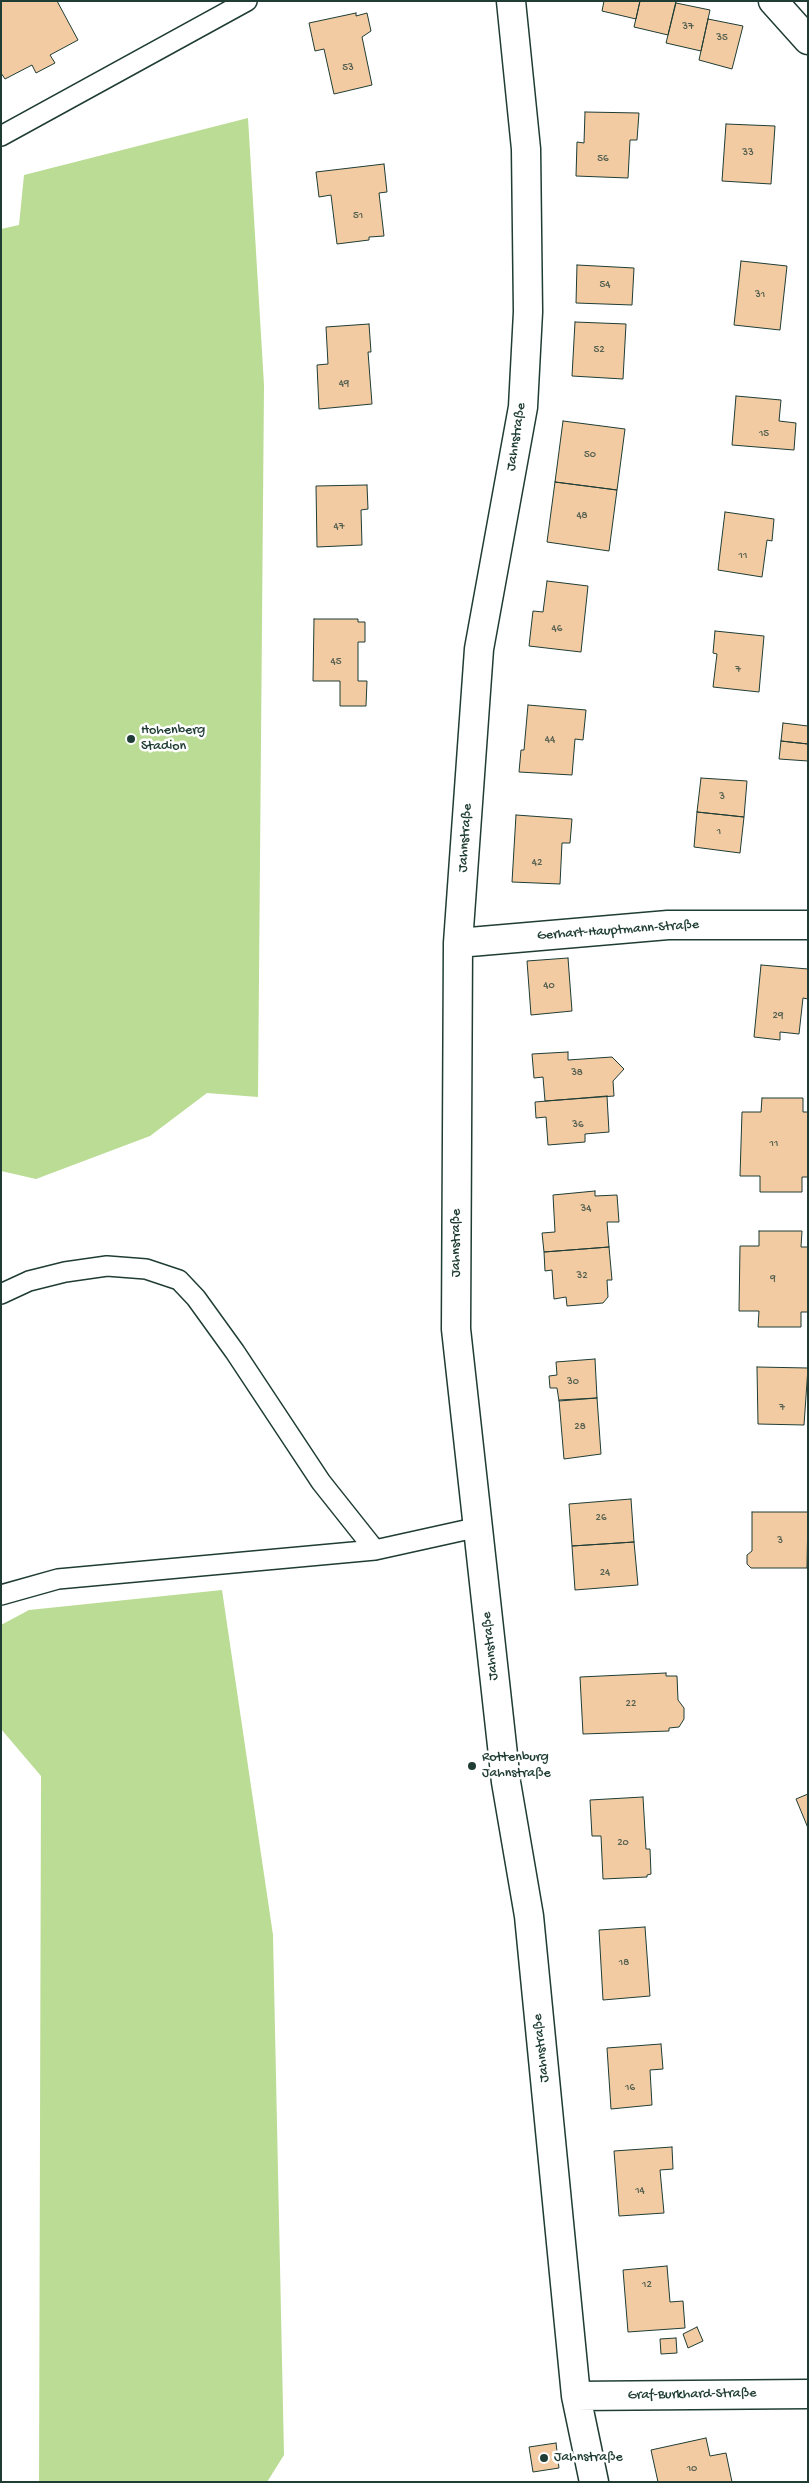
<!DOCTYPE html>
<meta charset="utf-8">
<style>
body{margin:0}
#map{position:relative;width:809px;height:2483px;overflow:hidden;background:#fff;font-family:"Gochi Hand",sans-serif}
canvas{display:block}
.frame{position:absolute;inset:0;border:2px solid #1f3d34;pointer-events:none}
</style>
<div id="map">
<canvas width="809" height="2483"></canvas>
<div class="frame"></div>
</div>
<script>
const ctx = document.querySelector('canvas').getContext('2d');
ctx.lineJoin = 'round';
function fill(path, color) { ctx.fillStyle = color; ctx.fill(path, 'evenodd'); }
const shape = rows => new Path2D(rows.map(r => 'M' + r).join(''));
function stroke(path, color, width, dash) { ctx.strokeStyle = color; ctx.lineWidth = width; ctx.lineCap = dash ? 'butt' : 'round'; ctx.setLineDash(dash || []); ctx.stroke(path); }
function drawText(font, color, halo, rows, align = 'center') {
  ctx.font = font + ' "Gochi Hand",sans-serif'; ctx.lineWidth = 5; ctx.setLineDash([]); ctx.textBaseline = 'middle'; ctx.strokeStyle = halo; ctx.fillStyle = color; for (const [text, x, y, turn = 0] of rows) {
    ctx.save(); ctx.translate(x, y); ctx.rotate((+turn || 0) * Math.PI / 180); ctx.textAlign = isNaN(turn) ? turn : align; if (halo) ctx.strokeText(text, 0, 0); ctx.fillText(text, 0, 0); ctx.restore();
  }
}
fill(shape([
 [248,118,264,385,258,1097,207,1093,150,1136,36,1179,1,1171,1,229,19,225,24,175],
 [222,1590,273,1935,284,2455,267,2482,39,2482,41,1776,1,1729,1,1625,29,1610]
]), '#bbdc95');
const building = shape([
 [1,1,57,1,78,40,50,55,55,63,36,73,32,65,5,79,1,73,1,1],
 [604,1,640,1,636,19,602,11,604,1],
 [640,1,676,1,668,35,634,27,640,1],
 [676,3,710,10,701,51,666,43,676,3],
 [356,13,356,16,367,13,371,31,362,37,372,85,334,94,324,49,315,51,309,23,356,13],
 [708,19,743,26,732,69,699,60,708,19],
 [585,112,639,113,637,140,630,140,628,178,576,176,577,142,584,143,585,112],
 [726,124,775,126,771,184,722,181,726,124],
 [384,164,387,192,379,193,384,236,369,237,369,240,337,244,331,195,319,197,316,172,384,164],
 [741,261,787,266,780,330,734,325,741,261],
 [577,265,634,268,632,305,576,303,577,265],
 [575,322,626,324,623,379,572,376,575,322],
 [369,324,371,352,368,352,372,404,319,409,317,365,328,364,326,327,369,324],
 [736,396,781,400,779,421,796,423,794,450,732,445,736,396],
 [563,421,625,429,617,490,555,482,563,421],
 [555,482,617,490,609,551,547,542,555,482],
 [367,485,368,509,361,510,362,545,317,547,316,486,367,485],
 [725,512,774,519,772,541,767,540,762,577,718,570,725,512],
 [547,581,588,586,581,652,529,646,533,611,543,612,547,581],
 [314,619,358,619,358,622,365,622,365,642,358,642,358,681,367,681,366,706,340,706,340,681,313,681,314,619],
 [715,631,764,636,759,692,713,687,717,654,713,653,715,631],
 [528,705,586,710,583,740,575,739,572,775,519,772,521,750,524,750,528,705],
 [783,723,808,726,808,744,781,741,783,723],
 [781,741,808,744,808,761,779,759,781,741],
 [701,778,747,781,744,817,697,812,701,778],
 [697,812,744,817,740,853,694,847,697,812],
 [516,815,572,819,570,843,562,843,560,884,512,882,516,815],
 [568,958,572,1011,531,1015,527,961,568,958],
 [761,965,808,969,808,999,803,998,799,1034,780,1032,780,1040,754,1037,761,965],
 [568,1052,568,1060,612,1057,624,1069,613,1081,614,1096,545,1101,543,1077,534,1078,532,1054,568,1052],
 [607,1096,609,1132,585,1134,585,1142,548,1145,546,1117,536,1118,535,1102,607,1096],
 [762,1098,803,1098,803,1112,808,1112,808,1177,802,1177,802,1192,760,1192,760,1176,740,1176,742,1112,761,1112,762,1098],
 [595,1191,595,1196,617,1195,619,1222,607,1222,609,1247,544,1252,542,1233,555,1232,553,1195,595,1191],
 [759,1231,802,1231,801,1247,808,1247,808,1312,801,1312,801,1327,758,1327,759,1311,739,1311,740,1246,759,1246,759,1231],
 [609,1247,612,1280,607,1280,608,1297,603,1303,567,1306,566,1297,554,1299,552,1270,545,1271,544,1252,609,1247],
 [595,1359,597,1398,559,1401,557,1388,550,1388,549,1376,557,1375,556,1362,595,1359],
 [757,1367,808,1368,804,1425,758,1424,757,1367],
 [597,1398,601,1454,564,1459,559,1400,597,1398],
 [631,1499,634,1542,572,1546,569,1504,631,1499],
 [752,1512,808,1512,807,1568,751,1568,747,1564,747,1555,752,1551,752,1512],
 [634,1542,638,1585,575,1590,572,1546,634,1542],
 [666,1673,666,1676,677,1676,678,1700,684,1708,684,1719,679,1727,669,1728,669,1731,583,1734,580,1677,666,1673],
 [808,1794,808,1828,796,1799,808,1794],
 [643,1797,646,1849,650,1849,651,1874,647,1875,647,1877,603,1879,601,1836,592,1836,590,1800,643,1797],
 [645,1927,650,1996,603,2000,599,1930,645,1927],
 [661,2044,663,2069,650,2070,652,2105,611,2109,607,2048,661,2044],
 [672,2147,673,2169,660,2170,664,2213,619,2216,614,2151,672,2147],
 [667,2266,670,2302,683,2301,685,2328,628,2332,623,2270,667,2266],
 [697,2327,703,2341,688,2348,683,2334,697,2327],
 [676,2338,677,2353,661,2354,660,2339,676,2338],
 [706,2438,710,2456,726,2453,732,2482,658,2482,651,2450,706,2438],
 [556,2443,559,2468,533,2472,529,2447,556,2443]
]);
fill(building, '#f3cba3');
stroke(building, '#1f3d34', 1);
const lane = shape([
 [1,136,247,1],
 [1,1294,29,1281,65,1272,107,1266,146,1269,179,1280,196,1298,235,1352,321,1482,375,1550],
 [1,1595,58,1579,375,1550,479,1527]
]);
const street = shape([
 [511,1,526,149,528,312,523,407,479,649,458,943,456,1329,506,1782,529,1916,576,2396,594,2482],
 [773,1,808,40],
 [458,943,668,925,808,925],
 [576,2396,808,2394]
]);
stroke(lane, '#1f3d34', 22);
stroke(street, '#1f3d34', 31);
stroke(lane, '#fff', 19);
stroke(street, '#fff', 28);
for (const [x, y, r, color] of [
 [131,739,5,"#1f3d34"],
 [472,1766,5,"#1f3d34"],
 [544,2458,5,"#1f3d34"]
]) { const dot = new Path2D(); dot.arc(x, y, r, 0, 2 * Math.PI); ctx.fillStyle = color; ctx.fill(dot); stroke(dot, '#fff', 2); }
drawText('11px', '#546050', null, [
 ["37",688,27],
 ["35",722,38],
 ["53",348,68],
 ["33",748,153],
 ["56",603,159],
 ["51",358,216],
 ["54",605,285],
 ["31",760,295],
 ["52",599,350],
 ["49",344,384],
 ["15",764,434],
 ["50",590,455],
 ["48",582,516],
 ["47",339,527],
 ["11",743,556],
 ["46",557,629],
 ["45",336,662],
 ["7",738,670],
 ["44",550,740],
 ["3",722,797],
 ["1",719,832],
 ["42",537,863],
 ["40",549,986],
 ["29",778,1016],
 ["38",577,1073],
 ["36",578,1125],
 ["11",774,1144],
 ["34",586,1209],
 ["32",582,1276],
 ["9",773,1279],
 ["30",573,1382],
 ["7",782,1408],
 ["28",580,1427],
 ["26",601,1518],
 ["3",780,1541],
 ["24",605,1573],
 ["22",631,1704],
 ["20",623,1843],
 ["18",624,1963],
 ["16",630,2088],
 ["14",640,2191],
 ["12",647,2285],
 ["10",692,2469]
]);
drawText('14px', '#1f3d34', '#fff', [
 ["Jahnstraße",517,437,-81],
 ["Jahnstraße",466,838,-86],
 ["Gerhart-Hauptmann-Straße",618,931,-4],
 ["Jahnstraße",457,1243,-90],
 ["Jahnstraße",491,1646,-96],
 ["Jahnstraße",542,2048,-96],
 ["Graf-Burkhard-Straße",692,2395,-1]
]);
drawText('14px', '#1f3d34', '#fff', [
 ["Hohenberg",141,731],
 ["Stadion",141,747],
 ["Rottenburg",482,1758],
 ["Jahnstraße",482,1774],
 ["Jahnstraße",554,2458]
], 'left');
</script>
